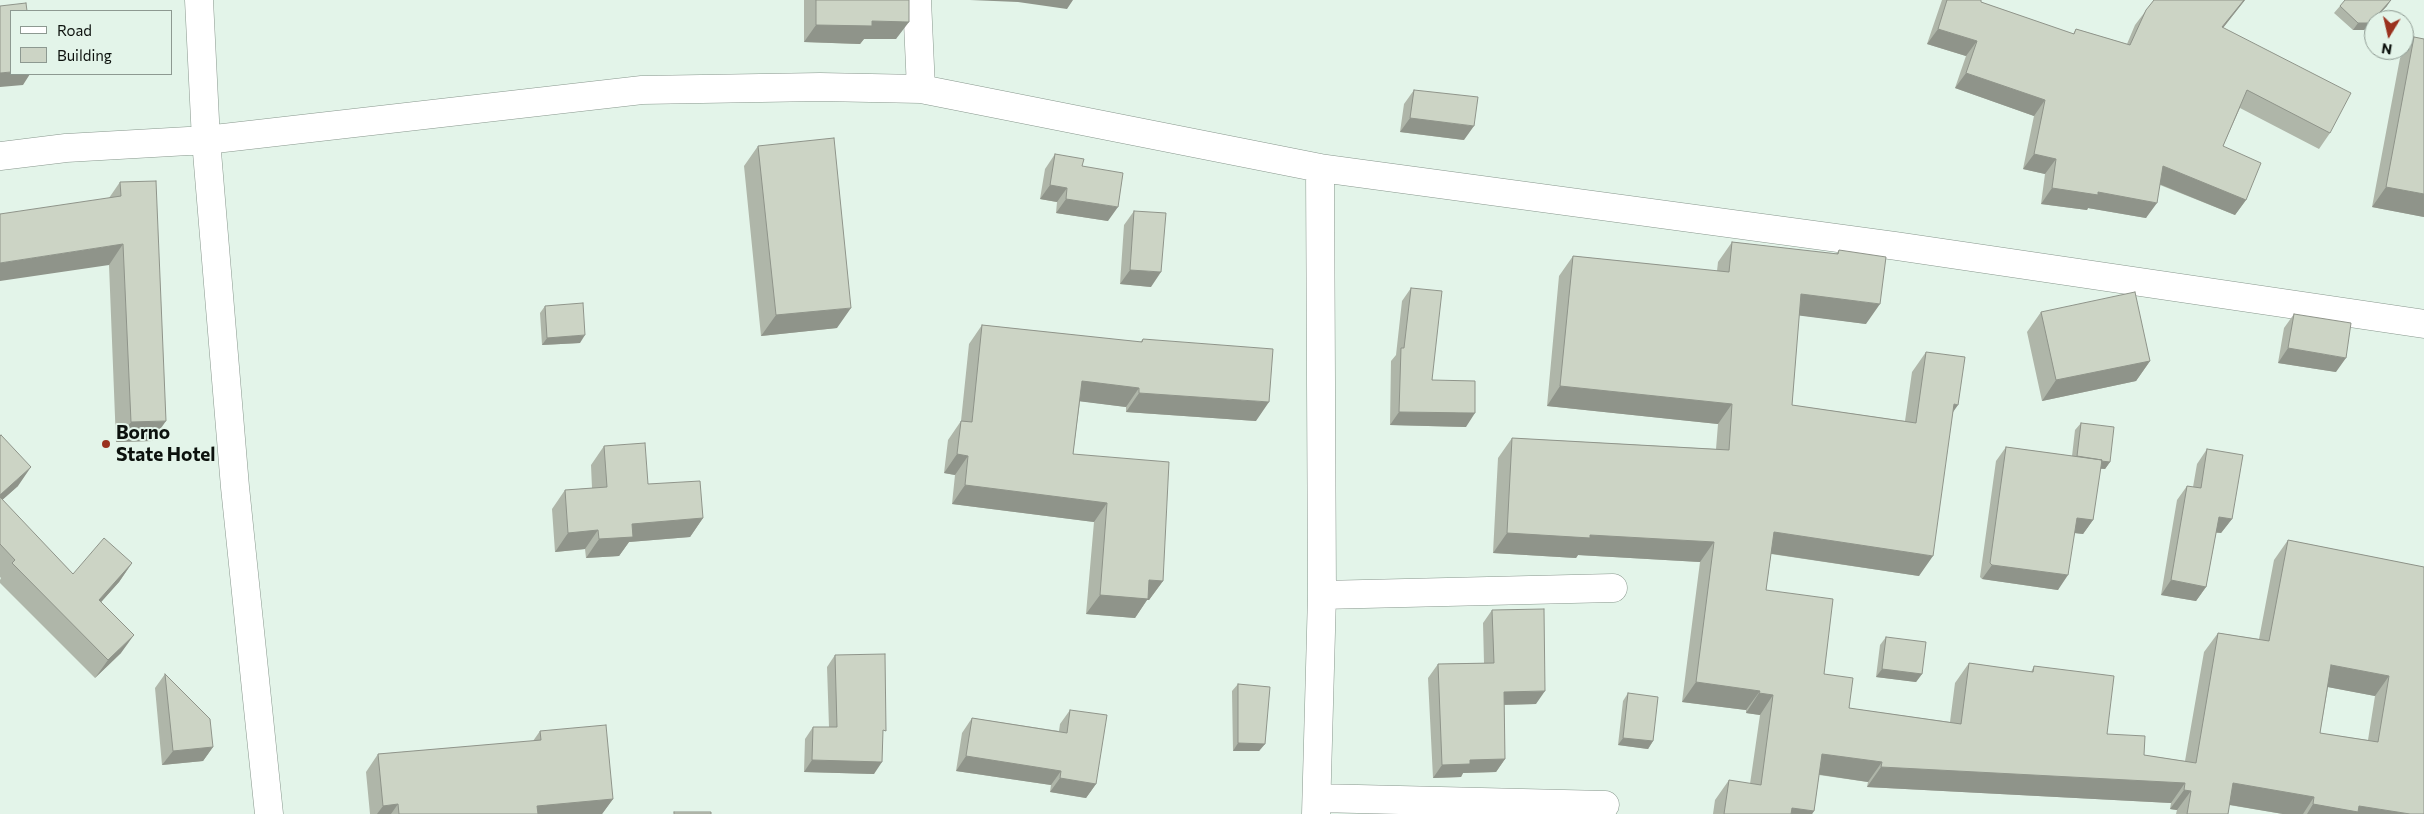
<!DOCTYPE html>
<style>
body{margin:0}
#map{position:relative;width:2424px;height:814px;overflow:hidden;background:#e3f4e9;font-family:Commissioner,sans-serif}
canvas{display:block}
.legend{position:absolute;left:10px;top:10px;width:162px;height:65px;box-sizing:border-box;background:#e3f4e9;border:1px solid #8d9991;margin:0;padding:6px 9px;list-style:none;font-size:15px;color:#0c110d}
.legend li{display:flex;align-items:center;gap:10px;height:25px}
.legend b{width:25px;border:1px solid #8d9991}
.north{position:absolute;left:2364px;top:10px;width:50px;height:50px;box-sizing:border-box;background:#e3f4e9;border:1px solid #8d9991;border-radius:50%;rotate:189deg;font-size:14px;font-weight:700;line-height:20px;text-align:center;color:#0c110d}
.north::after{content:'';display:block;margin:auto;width:18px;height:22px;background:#9a311e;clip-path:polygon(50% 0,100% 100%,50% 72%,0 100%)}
</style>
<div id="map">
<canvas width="2424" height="814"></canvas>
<ul class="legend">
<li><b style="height:6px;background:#fff"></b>Road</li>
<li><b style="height:14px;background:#ccd4c5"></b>Building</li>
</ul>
<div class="north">N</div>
</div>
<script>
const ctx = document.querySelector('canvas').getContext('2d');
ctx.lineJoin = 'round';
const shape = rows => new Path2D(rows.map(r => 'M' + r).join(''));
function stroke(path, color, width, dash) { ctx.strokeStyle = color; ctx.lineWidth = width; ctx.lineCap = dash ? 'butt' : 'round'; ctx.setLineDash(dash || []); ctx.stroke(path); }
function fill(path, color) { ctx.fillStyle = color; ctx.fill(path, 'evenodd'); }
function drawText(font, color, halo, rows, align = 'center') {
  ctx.font = font + ' Commissioner,sans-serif'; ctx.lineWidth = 4; ctx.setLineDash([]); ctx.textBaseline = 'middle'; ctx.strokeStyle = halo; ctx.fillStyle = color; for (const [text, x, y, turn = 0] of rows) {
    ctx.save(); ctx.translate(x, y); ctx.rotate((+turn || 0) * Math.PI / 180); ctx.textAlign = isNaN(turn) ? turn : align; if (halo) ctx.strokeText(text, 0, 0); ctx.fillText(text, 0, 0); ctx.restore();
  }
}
const minor = shape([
 [199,0,206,140,235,487,269,814],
 [917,0,921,89],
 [0,156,66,148,206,140,642,90,820,87,921,89,1320,168,1896,246,2424,324],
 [1322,595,1613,588],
 [1317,798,1605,805],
 [1316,814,1322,595,1320,168]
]);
stroke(minor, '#88978d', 29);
stroke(minor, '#fff', 28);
fill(shape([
 [804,0,909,0,896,39,864,39,860,44,804,42],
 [1942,0,1981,0,1981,2,2073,34,2076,29,2127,44,2135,25,2154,0,2245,0,2223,28,2330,133,2319,149,2240,108,2223,146,2246,200,2235,215,2160,185,2146,218,2088,208,2087,210,2041,204,2045,174,2023,169,2034,116,1955,88,1966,56,1927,44],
 [2340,6,2387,6,2364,30,2353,30,2334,13],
 [2414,37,2424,39,2424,217,2372,207,2400,58],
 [1414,90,1464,140,1400,132,1404,104],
 [758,146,837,328,761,336,744,166],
 [1055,154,1082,166,1108,221,1056,213,1057,202,1040,199,1045,169],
 [120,182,152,441,116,442,109,265,109,198],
 [1134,211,1151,287,1120,284,1124,225],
 [1732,242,1836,254,1839,250,1866,324,1799,315,1792,405,1905,421,1912,372,1926,352,1953,412,1919,576,1771,554,1766,590,1824,674,1849,708,1950,722,1955,683,1969,663,2031,672,2034,666,2107,734,2144,755,2185,761,2204,652,2218,633,2259,639,2274,560,2288,540,2424,567,2424,814,2283,814,2229,805,2228,814,2176,814,2177,810,2170,809,2171,803,1867,787,1868,782,1819,775,1814,811,1812,814,1713,814,1715,800,1729,780,1750,784,1760,715,1746,713,1746,710,1682,702,1700,562,1578,555,1576,558,1493,553,1498,458,1512,438,1716,449,1718,424,1547,406,1559,276,1573,256,1717,271,1718,262],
 [2328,687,2375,696,2368,740,2320,733],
 [1411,288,1432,380,1466,427,1390,425,1391,361,1396,355,1402,301],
 [545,306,580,343,542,345,540,313],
 [2041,312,2150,361,2136,381,2042,401,2027,332],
 [2294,314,2336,372,2278,363,2284,328],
 [982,325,1140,342,1143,339,1256,421,1126,412,1126,407,1080,401,1073,454,1163,581,1149,600,1147,600,1135,618,1086,614,1094,522,952,504,955,475,944,473,948,440,961,421,969,344],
 [2081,423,2110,462,2105,469,2100,469,2093,520,2083,534,2074,533,2058,590,1982,579,1980,577,1996,461,2006,447,2072,456,2075,430],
 [0,436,18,486,2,500,73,574,132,563,119,582,101,602,121,653,95,678,0,583,0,580,1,578,0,577],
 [604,446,648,484,703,518,690,537,629,542,619,556,586,558,585,549,555,552,552,509,565,490,592,488,591,465],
 [2207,449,2232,519,2221,533,2216,533,2206,587,2196,601,2161,595,2177,500,2187,486,2193,487,2197,464],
 [1492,610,1536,704,1504,705,1505,759,1496,772,1463,773,1461,777,1433,778,1428,678,1438,664,1484,663,1483,623],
 [1886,637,1922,674,1916,682,1876,677,1880,645],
 [835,655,882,735,874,774,804,772,805,739,813,727,829,727,827,667],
 [165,674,213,747,203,761,162,765,155,688],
 [1238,684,1265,744,1259,751,1233,751,1232,691],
 [1628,693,1653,741,1648,749,1618,745,1623,701],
 [1070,710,1096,784,1086,798,1050,792,1051,785,956,771,962,733,972,718,1059,731,1060,724],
 [540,731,613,799,602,814,370,814,366,772,378,754,533,741]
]), '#afb6a9');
fill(shape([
 [970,0,1073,0,1067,9,1018,2],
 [2244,0,2245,0,2211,43,2222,27],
 [2391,0,2387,6,2364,30,2353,30,2358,23],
 [872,21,909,22,896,39,864,39,860,44,804,42,816,25],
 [1938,29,1977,41,1966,56,1927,44],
 [11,72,11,74,30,74,23,85,0,87,0,73],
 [1966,73,2045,100,2034,116,1955,88],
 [1410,118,1474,126,1464,140,1400,132],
 [2034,154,2056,159,2045,174,2023,169],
 [2163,166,2246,200,2235,215,2152,181],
 [1050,185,1067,188,1057,202,1040,199],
 [2386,187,2424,194,2424,217,2372,207],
 [2052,188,2098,192,2157,203,2146,218,2088,208,2087,210,2041,204],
 [1066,199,1118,207,1108,221,1056,213],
 [123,244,109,265,0,281,0,263],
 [1130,270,1161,272,1151,287,1120,284],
 [1801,294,1880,304,1866,324,1787,314],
 [851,308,837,328,761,336,776,315],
 [585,335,580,343,542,345,547,338],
 [2288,348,2346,358,2336,372,2278,363],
 [2150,361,2136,381,2042,401,2056,380],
 [1082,381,1139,388,1126,407,1069,400],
 [1560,386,1732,404,1718,424,1547,406],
 [1139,393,1269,402,1256,421,1126,412],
 [1954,404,1958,405,1944,425],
 [1399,412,1475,413,1466,427,1390,425],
 [166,421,152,441,116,442,131,422],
 [957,454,968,456,955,475,944,473],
 [2076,458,2110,462,2105,469,2071,465],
 [31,467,18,486,0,502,0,495],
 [965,485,1107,503,1094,522,952,504],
 [2219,517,2232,519,2221,533,2208,531],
 [703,518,690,537,629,542,619,556,586,558,599,539,632,524],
 [2077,518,2093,520,2083,534,2067,532],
 [598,530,585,549,555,552,568,533],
 [1774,532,1933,556,1919,576,1760,552],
 [1507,533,1590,535,1714,542,1700,562,1578,555,1576,558,1493,553],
 [132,563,119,582,86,619,99,600],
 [1992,565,2068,575,2058,590,1982,579],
 [1149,580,1163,581,1149,600,1147,600,1135,618,1086,614,1100,595],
 [2171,580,2206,587,2196,601,2161,595],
 [134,635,121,653,95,678,108,660],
 [2331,665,2389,676,2375,696,2317,685],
 [1882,669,1922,674,1916,682,1876,677],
 [1696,682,1760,691,1746,710,1682,702],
 [1545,691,1536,704,1495,705,1504,692],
 [1759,693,1773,695,1760,715,1746,713],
 [1623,738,1653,741,1648,749,1618,745],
 [1238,743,1265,744,1259,751,1233,751],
 [213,747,203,761,162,765,173,751],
 [1822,754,1882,762,1868,782,1809,773],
 [966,756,1061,771,1051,785,956,771],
 [1505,759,1496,772,1463,773,1461,777,1433,778,1442,765,1470,760],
 [812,760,882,762,874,774,804,772],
 [1881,767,2185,783,2171,803,1867,787],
 [1060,778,1096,784,1086,798,1050,792],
 [2233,783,2314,797,2303,814,2283,814,2219,803],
 [2184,790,2191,791,2177,810,2170,809],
 [613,799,602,814,531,814,537,806],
 [398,804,391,814,377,814,383,806],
 [2313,804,2359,806,2410,814,2307,814],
 [1792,808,1814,811,1812,814,1788,814]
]), '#8f948a');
const building = shape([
 [816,0,909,0,909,22,872,21,872,26,816,25,816,0],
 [1947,0,1981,0,1981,2,2074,34,2076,29,2130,45,2146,10,2154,0,2244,0,2222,27,2351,93,2330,133,2247,90,2223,146,2261,163,2246,200,2163,166,2157,203,2098,192,2098,195,2052,188,2056,159,2034,154,2045,100,1966,73,1977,41,1938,29,1947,0],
 [2345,0,2391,0,2370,23,2358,23,2340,6,2345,0],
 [26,3,27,11,11,11,11,72,0,73,0,6,26,3],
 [2414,37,2424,39,2424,194,2386,187,2414,37],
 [1414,90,1478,97,1474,126,1410,118,1414,90],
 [834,138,851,308,776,315,758,146,834,138],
 [1055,154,1084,159,1082,166,1123,173,1118,207,1066,199,1067,188,1050,185,1055,154],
 [156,181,166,421,131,422,123,244,0,263,0,214,121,196,120,182,156,181],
 [1134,211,1166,213,1161,272,1130,270,1134,211],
 [1732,242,1838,254,1839,250,1886,257,1880,304,1801,294,1792,405,1916,423,1926,352,1965,357,1958,405,1954,404,1933,556,1774,532,1766,590,1833,599,1824,674,1853,678,1849,708,1961,724,1969,663,2033,672,2034,666,2114,676,2107,734,2145,736,2144,755,2196,763,2218,633,2269,641,2288,540,2424,567,2424,814,2410,814,2359,806,2358,812,2313,804,2314,797,2233,783,2228,814,2187,814,2191,791,2184,790,2185,783,1881,767,1882,762,1822,754,1814,811,1792,808,1791,814,1724,814,1729,780,1761,785,1773,695,1759,693,1760,691,1696,682,1714,542,1590,535,1590,538,1507,533,1512,438,1729,450,1732,404,1560,386,1573,256,1729,272,1732,242],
 [2331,665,2389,676,2378,742,2320,733,2331,665],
 [1411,288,1442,291,1432,380,1475,381,1475,413,1399,412,1401,348,1404,348,1411,288],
 [2135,292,2150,361,2056,380,2041,312,2135,292],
 [583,303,585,335,547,338,545,306,583,303],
 [2294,314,2351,323,2346,358,2288,348,2294,314],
 [982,325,1142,342,1143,339,1273,349,1269,402,1139,393,1139,388,1082,381,1073,454,1169,462,1163,581,1149,580,1148,599,1100,595,1107,503,965,485,968,456,957,454,961,421,972,422,982,325],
 [2081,423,2114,427,2110,462,2101,461,2102,460,2077,456,2081,423],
 [1,435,31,467,0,495,0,436,1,435],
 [645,443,648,484,700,481,703,518,632,524,633,537,599,539,598,530,568,533,565,490,607,487,604,446,645,443],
 [2006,447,2102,460,2093,520,2077,518,2068,575,1992,565,1990,563,2006,447],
 [2207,449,2243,455,2232,519,2219,517,2206,587,2171,580,2187,486,2201,488,2207,449],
 [0,497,73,574,104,538,132,563,99,600,134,635,108,660,12,563,15,560,0,544,0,497],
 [1544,609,1545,691,1504,692,1505,759,1470,760,1470,764,1442,765,1438,664,1494,663,1492,610,1544,609],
 [1886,637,1926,642,1922,674,1882,669,1886,637],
 [885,654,886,731,883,730,882,762,812,760,813,727,837,727,835,655,885,654],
 [165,674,210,719,213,747,173,751,165,674],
 [1238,684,1270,687,1265,744,1238,743,1238,684],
 [1628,693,1658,697,1653,741,1623,738,1628,693],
 [1070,710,1107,715,1096,784,1060,778,1061,771,966,756,972,718,1067,733,1070,710],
 [606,725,613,799,537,806,538,814,399,814,398,804,383,806,378,754,541,740,540,731,606,725],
 [674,812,711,812,711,814,674,814,674,812]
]);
fill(building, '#ccd4c5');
stroke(building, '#8f948a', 1);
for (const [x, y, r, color] of [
 [106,444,5,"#9a311e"]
]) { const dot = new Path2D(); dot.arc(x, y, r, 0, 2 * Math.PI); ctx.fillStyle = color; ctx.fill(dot); stroke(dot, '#e3f4e9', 2); }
drawText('bold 19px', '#0c110d', '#e3f4e9', [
 ["Borno",116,433],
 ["State Hotel",116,455]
], 'left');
</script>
